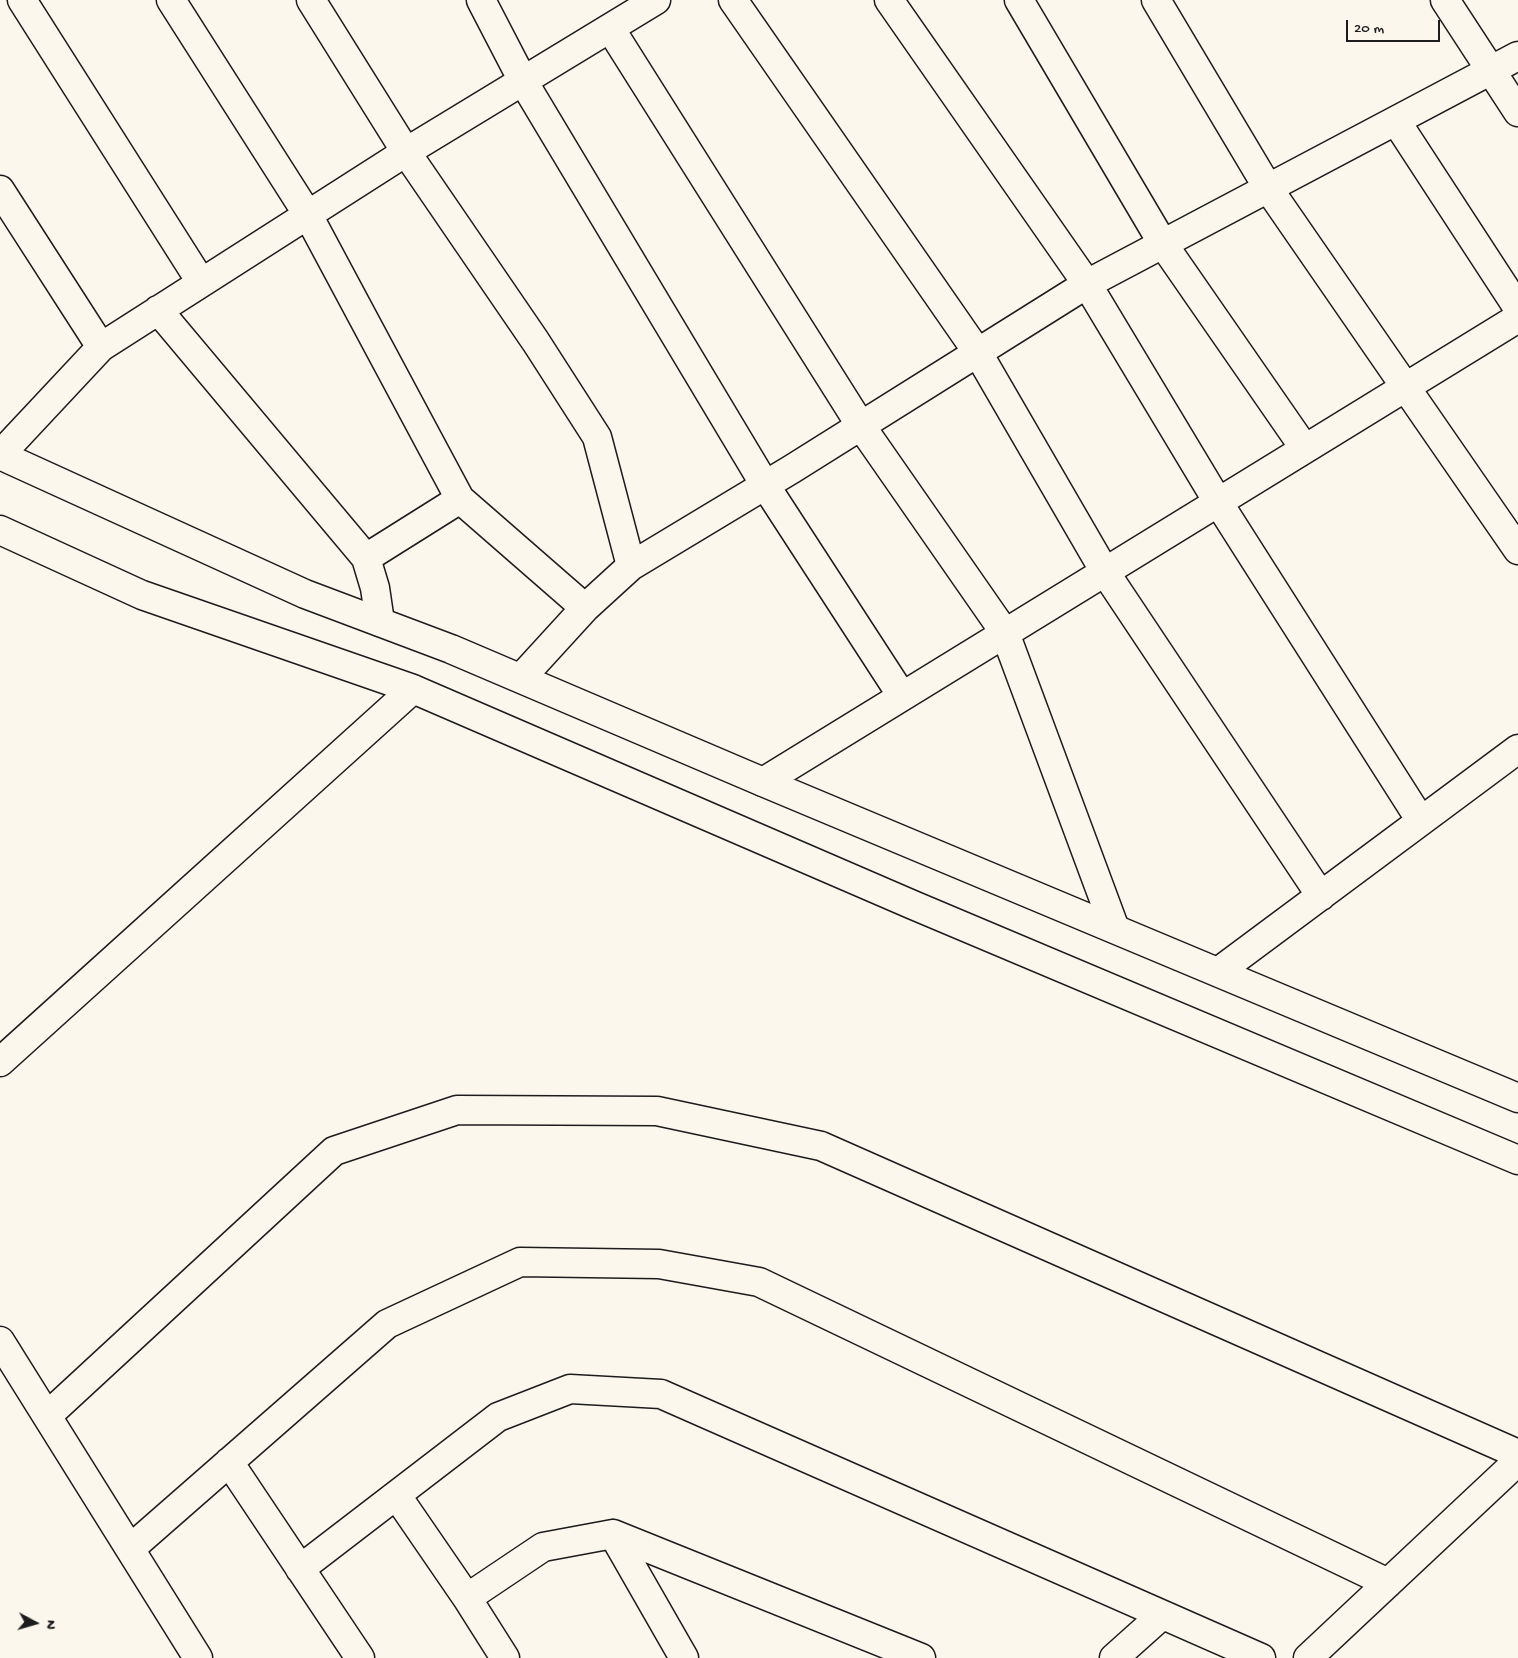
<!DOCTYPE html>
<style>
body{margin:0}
#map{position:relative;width:1518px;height:1658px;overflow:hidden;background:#fbf7ec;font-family:"Gochi Hand",sans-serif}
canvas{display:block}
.north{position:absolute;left:10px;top:1598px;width:50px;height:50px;-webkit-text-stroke:4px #fbf7ec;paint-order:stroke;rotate:96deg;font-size:14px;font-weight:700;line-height:20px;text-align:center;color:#1c1c1c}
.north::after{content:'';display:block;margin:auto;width:18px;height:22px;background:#1c1c1c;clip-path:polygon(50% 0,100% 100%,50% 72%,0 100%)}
.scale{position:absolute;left:1346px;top:20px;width:94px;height:22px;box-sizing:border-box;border:2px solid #1c1c1c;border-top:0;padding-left:6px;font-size:15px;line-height:18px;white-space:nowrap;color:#1c1c1c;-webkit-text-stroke:4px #fbf7ec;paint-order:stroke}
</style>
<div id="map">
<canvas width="1518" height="1658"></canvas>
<div class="north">N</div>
<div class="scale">20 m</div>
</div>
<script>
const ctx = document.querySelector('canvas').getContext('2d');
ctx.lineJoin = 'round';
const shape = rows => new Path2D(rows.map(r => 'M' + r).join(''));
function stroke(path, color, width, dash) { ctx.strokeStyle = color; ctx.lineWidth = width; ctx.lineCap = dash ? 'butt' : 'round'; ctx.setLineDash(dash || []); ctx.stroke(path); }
const minor = shape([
 [22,0,201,282],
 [171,0,308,215,460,499,585,608],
 [311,0,406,152,536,342,597,437,631,566],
 [481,0,523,81,765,485,902,696],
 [733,0,978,353,1105,572,1321,896],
 [889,0,1087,284,1218,502,1421,821],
 [1019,0,1163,244,1305,449],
 [1156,0,1268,188,1518,550],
 [1445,0,1518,112],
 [610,28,861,426,1005,633,1115,929],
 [1396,121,1518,308],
 [0,190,101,347],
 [158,310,366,558,375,588,380,622],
 [0,455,101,347,406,152,656,0],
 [366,558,460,499],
 [521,678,585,608,631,566,792,469,1087,284,1518,56],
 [763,782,1518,318],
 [1218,972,1518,749],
 [0,1341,198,1658],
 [47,1416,334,1151,457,1110,657,1111,821,1146,1518,1454],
 [229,1462,360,1658],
 [397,1496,467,1598,505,1658],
 [613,1534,684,1658],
 [130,1549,387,1324,520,1262,659,1264,759,1282,1388,1583],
 [300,1569,498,1417,570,1389,661,1394,1261,1658],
 [467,1598,543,1547,613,1534,921,1658],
 [1114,1658,1162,1615],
 [1308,1658,1518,1461]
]);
const tertiary = shape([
 [0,455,305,594,451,649,763,782,1518,1098],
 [0,530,142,595,413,689,913,905,1518,1160],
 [0,1062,413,689]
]);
stroke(minor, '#1c1c1c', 31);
stroke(tertiary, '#1c1c1c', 31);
stroke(minor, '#fbf7ec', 28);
stroke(tertiary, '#fbf7ec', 28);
</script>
